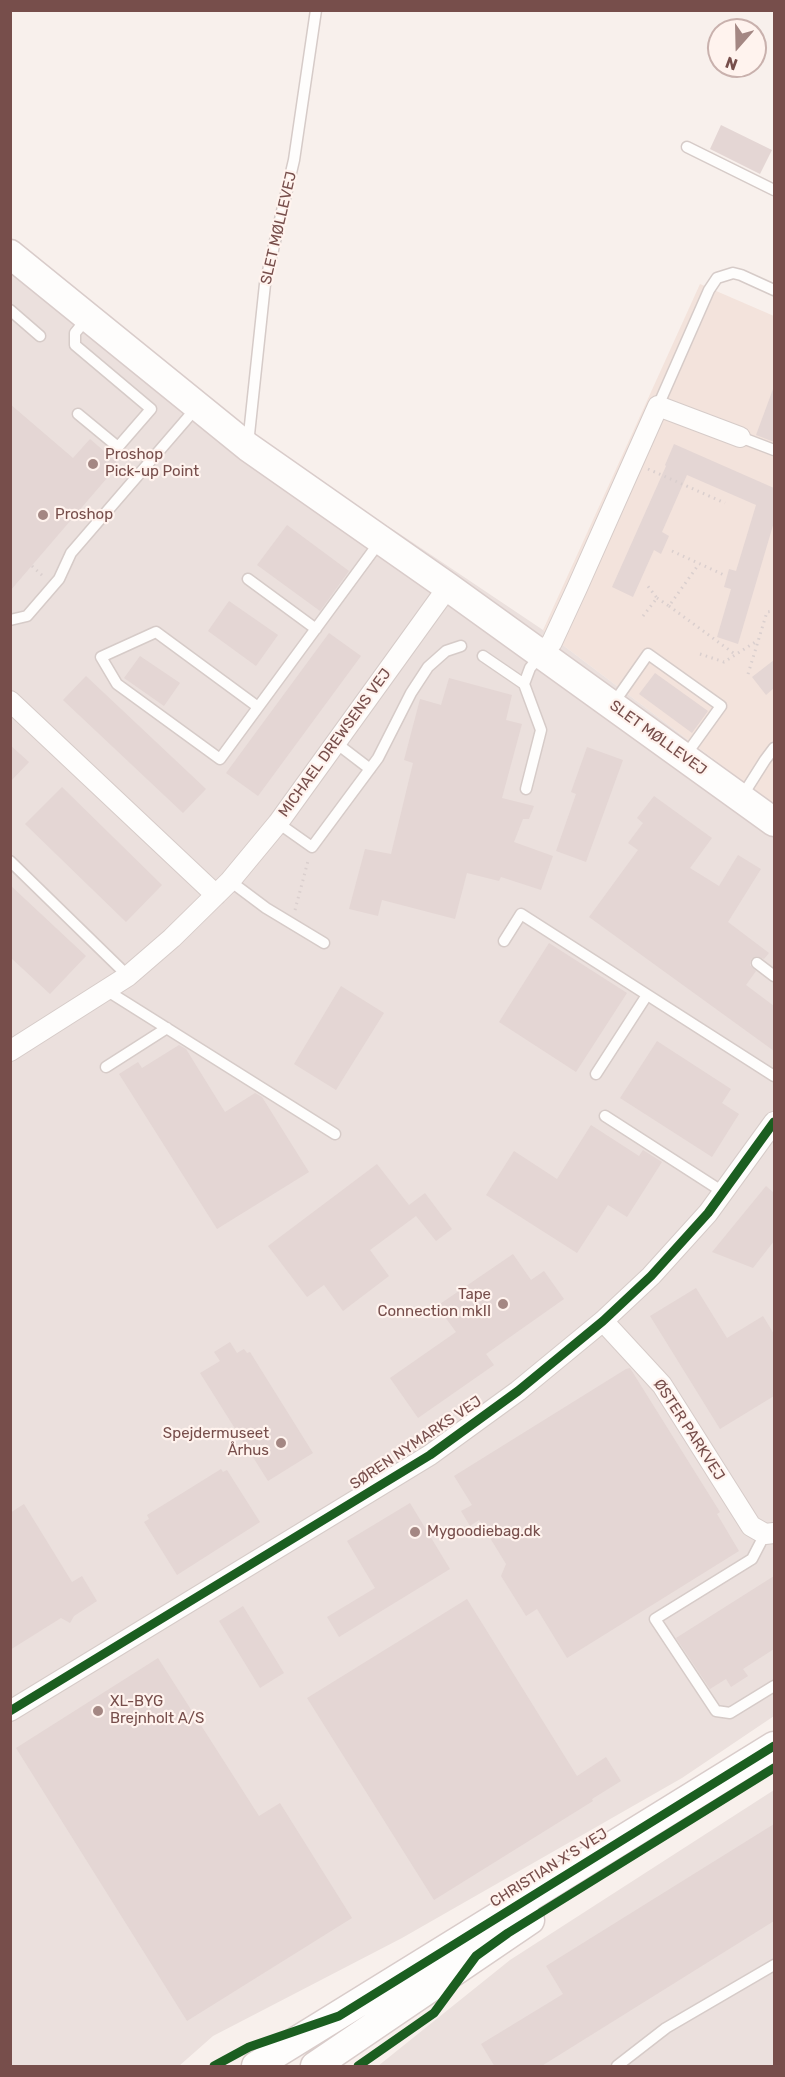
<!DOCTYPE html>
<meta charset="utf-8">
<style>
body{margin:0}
#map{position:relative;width:785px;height:2077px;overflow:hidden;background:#f8f0ec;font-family:Rubik,sans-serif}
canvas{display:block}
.frame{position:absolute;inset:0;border:12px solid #774e4b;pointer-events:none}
.north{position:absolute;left:707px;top:18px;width:60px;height:60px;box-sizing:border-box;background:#fff3ee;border:2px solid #c9b1ad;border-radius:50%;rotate:200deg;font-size:16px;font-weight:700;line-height:24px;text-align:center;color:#774e4b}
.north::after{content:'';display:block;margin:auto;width:21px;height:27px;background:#a48783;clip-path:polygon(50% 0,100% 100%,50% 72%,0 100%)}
</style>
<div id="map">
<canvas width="785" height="2077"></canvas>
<div class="frame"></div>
<div class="north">N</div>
</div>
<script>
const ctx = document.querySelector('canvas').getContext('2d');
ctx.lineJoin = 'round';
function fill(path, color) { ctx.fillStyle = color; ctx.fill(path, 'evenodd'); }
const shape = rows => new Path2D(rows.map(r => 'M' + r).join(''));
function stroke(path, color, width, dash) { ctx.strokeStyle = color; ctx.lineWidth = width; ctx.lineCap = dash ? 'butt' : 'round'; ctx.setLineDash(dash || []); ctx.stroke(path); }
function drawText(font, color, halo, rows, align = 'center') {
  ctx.font = font + ' Rubik,sans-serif'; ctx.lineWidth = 4.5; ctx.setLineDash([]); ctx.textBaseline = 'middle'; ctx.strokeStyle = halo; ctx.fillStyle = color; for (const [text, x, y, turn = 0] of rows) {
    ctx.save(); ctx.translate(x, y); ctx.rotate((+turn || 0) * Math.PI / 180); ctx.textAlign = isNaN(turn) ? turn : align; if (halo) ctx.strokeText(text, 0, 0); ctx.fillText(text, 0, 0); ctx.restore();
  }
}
fill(shape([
 [700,284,774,316,774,805,543,630]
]), '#f3e3dc');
fill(shape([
 [10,240,264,449,397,532,543,630,774,805,774,1716,682,1778,402,1938,213,2036,179,2066,11,2066],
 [774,1790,774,2066,378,2066,510,1960]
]), '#ebe0dd');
fill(shape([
 [721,125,772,150,760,174,710,149],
 [773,389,774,389,774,442,756,435],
 [10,404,73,458,90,439,119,464,10,591],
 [674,444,774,488,774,522,738,644,717,637,731,589,724,587,729,569,736,571,756,505,687,475,662,532,669,536,661,554,654,550,633,597,612,587,666,466,665,465],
 [287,525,349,571,320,611,257,565],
 [229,601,278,635,256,666,208,631],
 [329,633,361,656,258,796,226,773],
 [140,656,180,683,164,706,124,678],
 [774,660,774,688,766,695,752,677],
 [655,673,708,711,692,733,639,694],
 [86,676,206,789,183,813,63,700],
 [449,678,512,695,506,720,522,724,502,798,534,806,529,819,523,819,514,842,553,856,541,890,501,877,499,881,467,873,455,919,382,900,378,916,349,909,365,849,391,854,413,763,404,760,420,699,441,705],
 [10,745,29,762,10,782],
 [587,747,623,760,586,862,556,851,576,794,571,792],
 [62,787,162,885,126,922,25,824],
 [654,796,712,838,690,868,719,886,738,855,761,869,728,922,769,953,764,959,757,956,751,959,750,965,756,971,746,985,774,1006,774,1051,589,917,638,850,628,843,643,823,637,818],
 [10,885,86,956,50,994,10,957],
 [549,943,627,993,576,1072,499,1022],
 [341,986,384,1013,336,1090,294,1064],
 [657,1041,731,1089,722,1103,739,1114,712,1157,620,1098],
 [179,1045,186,1049,225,1112,255,1093,262,1097,309,1172,217,1229,119,1074,138,1062,142,1068],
 [591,1125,639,1156,643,1150,662,1162,627,1217,608,1205,577,1253,486,1195,514,1151,557,1179],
 [377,1164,409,1205,425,1193,452,1229,436,1241,416,1216,370,1250,389,1276,343,1311,324,1285,307,1297,268,1246],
 [766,1186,774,1193,774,1241,753,1268,712,1252],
 [513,1254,531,1280,544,1271,564,1299,486,1354,494,1365,418,1418,390,1378,456,1332,437,1306],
 [696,1288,727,1338,763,1316,774,1334,774,1396,720,1429,650,1316],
 [230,1342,237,1353,244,1349,247,1353,250,1352,313,1453,268,1481,200,1373,220,1361,214,1352],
 [630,1368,720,1512,717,1514,739,1551,567,1658,537,1609,526,1616,501,1576,506,1564,479,1520,470,1526,461,1511,472,1505,454,1476,626,1369],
 [221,1469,223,1472,227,1470,260,1522,177,1575,144,1522,149,1519,147,1515],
 [410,1503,450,1569,339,1637,327,1617,375,1588,347,1541],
 [24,1504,72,1582,82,1576,97,1601,74,1616,70,1623,61,1618,10,1650,10,1513],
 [774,1576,774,1649,743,1669,748,1676,731,1687,726,1679,710,1689,676,1638],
 [467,1599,577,1776,606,1757,621,1781,592,1799,593,1801,434,1900,307,1698],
 [243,1606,284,1673,260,1688,219,1621],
 [158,1658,259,1816,280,1803,352,1918,187,2021,16,1748],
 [774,1824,774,1921,540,2067,495,2067,481,2044,563,1994,546,1966]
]), '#e4d6d4');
const lane = shape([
 [687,147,774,190],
 [10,310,40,336],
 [658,406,709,290,717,278,733,273,741,275,774,290],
 [78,414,118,447,151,409,75,345,75,333,88,317],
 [740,437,774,450],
 [248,444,265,284,294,160,316,10],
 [248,579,316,629],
 [10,620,27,616,59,579,71,553,197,407],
 [483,656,524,684,541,730,526,789],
 [524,684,530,668,540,656],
 [613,704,648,654,721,706,685,756],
 [258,707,156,632,101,657,117,684,220,759,381,540],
 [336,743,370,769],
 [741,798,765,760,774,748],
 [278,823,312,847,378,758,411,693,428,667,446,651,461,646],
 [10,861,128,976],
 [230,881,266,908,324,943],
 [504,941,521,914,774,1076],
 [757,963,774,976],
 [106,990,335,1134],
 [106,1067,167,1028],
 [596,1074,647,995],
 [605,1116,723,1192],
 [765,1534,752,1559,655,1619,716,1711,730,1713,774,1686],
 [617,2066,666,2028,774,1965]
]);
const street = shape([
 [542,654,552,642,577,588,658,406,740,437],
 [10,701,216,895],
 [10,1051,128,976,172,938,230,881,278,823,448,587],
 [603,1321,662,1385,751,1526,765,1534,774,1533],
 [10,1711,430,1455,518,1391,603,1321,651,1276,708,1213,774,1122]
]);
const secondary = shape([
 [10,254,248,447,448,587,774,822],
 [256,2066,774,1746],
 [315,2066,530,1920]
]);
stroke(lane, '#d6cbc8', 13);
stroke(street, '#d6cbc8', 22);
stroke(secondary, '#d9ccca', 31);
stroke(shape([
 [648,469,725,503],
 [672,551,724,575],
 [32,566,44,577],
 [657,598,669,606,699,564],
 [669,606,736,655],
 [643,616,657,598,647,585],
 [700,654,724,662,757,641],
 [748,674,767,612,774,611],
 [295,910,308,861],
 [223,2061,225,2065]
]), '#dacfce', 3, [1.5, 4.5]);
stroke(lane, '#fefdfc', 10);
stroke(street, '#fefdfc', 20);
stroke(secondary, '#fefdfc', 28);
stroke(shape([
 [10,1711,430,1455,518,1391,603,1321,651,1276,708,1213,774,1122],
 [214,2066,249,2047,339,2016,774,1746],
 [358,2066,434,2013,476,1956,508,1933,774,1768]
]), '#1b5e20', 9);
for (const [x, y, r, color] of [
 [93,464,6,"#a48783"],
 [43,515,6,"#a48783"],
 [503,1304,6,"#a48783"],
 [281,1443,6,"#a48783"],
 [415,1532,6,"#a48783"],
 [98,1711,6,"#a48783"]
]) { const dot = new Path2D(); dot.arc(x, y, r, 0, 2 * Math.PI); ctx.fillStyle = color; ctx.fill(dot); stroke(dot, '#fff3ee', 2); }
drawText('15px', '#774e4b', '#fff3ee', [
 ["SLET MØLLEVEJ",279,228,-77],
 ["SLET MØLLEVEJ",658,738,36],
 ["MICHAEL DREWSENS VEJ",335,743,-54],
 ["ØSTER PARKVEJ",689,1430,57],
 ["SØREN NYMARKS VEJ",416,1443,-34],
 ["CHRISTIAN X'S VEJ",549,1868,-32]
]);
drawText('15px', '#774e4b', '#fff3ee', [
 ["Proshop",105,455],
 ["Pick-up Point",105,472],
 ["Proshop",55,515],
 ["Tape",491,1295,"right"],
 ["Connection mkII",491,1312,"right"],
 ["Spejdermuseet",269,1434,"right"],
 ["Århus",269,1451,"right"],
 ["Mygoodiebag.dk",427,1532],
 ["XL-BYG",110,1702],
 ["Brejnholt A/S",110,1719]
], 'left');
</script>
